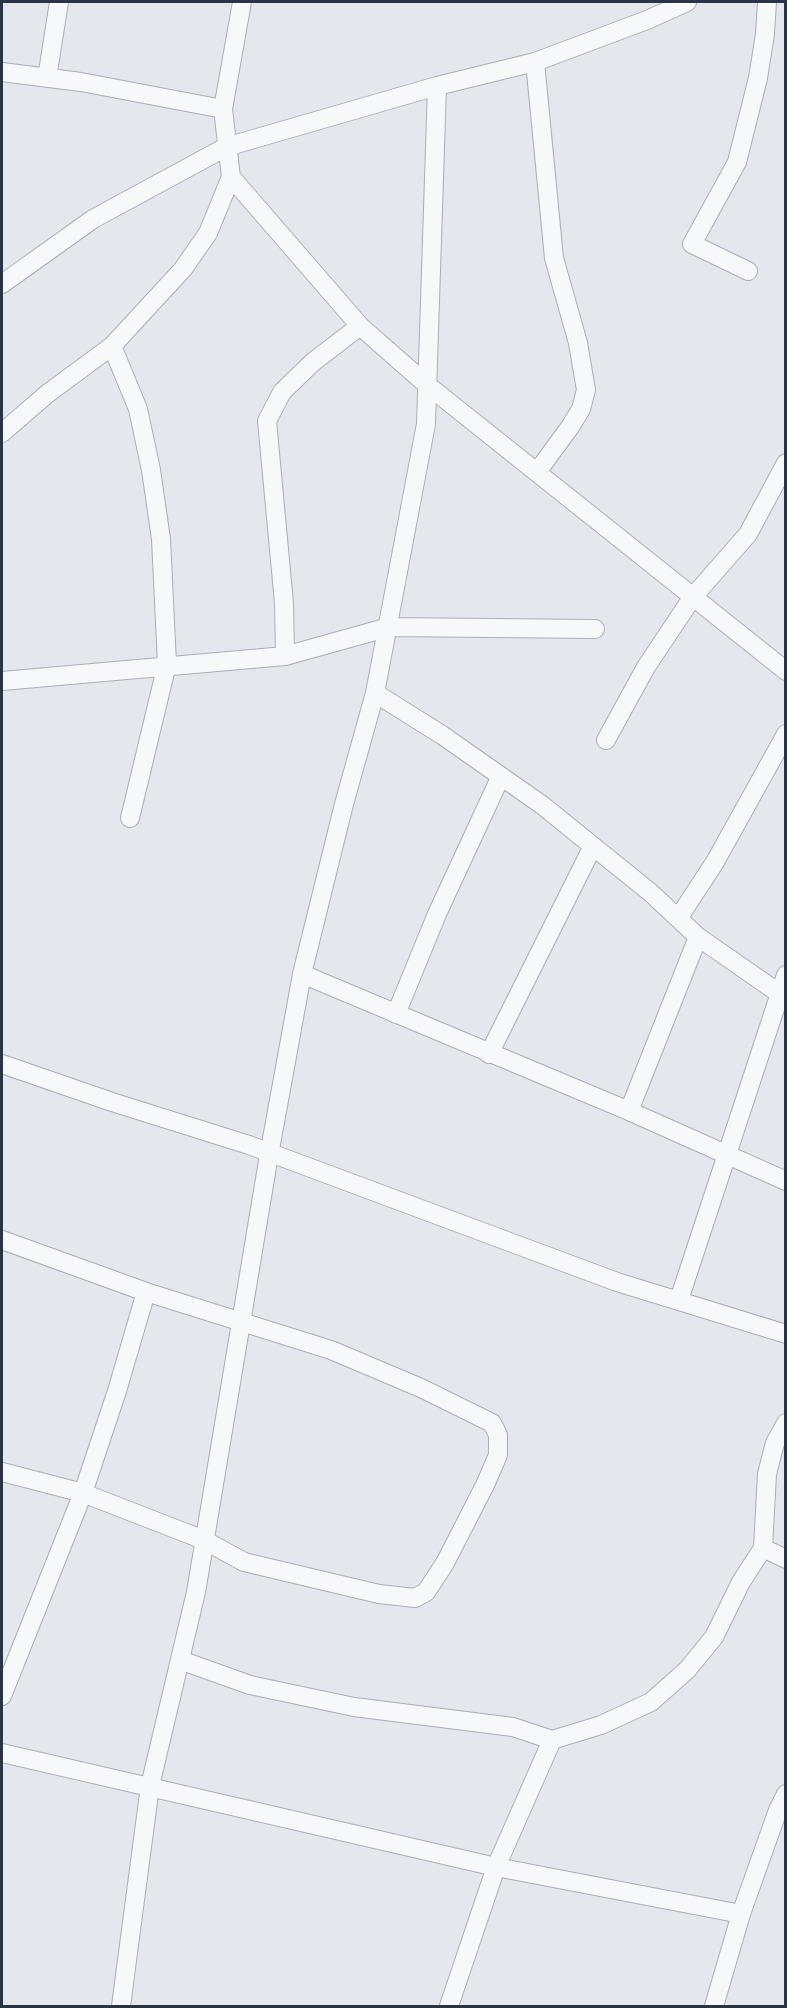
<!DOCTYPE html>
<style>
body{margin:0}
#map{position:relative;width:787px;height:2008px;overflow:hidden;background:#e4e7ec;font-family:Ubuntu,sans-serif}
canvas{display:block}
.frame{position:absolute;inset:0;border:3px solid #2b3445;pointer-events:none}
</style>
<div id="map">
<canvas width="787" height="2008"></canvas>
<div class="frame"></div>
</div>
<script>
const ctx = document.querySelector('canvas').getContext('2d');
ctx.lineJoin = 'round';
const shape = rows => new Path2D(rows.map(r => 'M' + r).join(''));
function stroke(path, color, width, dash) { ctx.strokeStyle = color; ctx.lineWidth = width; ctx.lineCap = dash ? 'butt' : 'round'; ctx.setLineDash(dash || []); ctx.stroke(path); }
const street = shape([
 [535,62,554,258,578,343,586,390,581,409,570,427,537,472],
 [2,72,81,82,223,109],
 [47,78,59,2],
 [231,177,360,326,426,384,786,671],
 [748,271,692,244,737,162,758,78,765,34,767,2],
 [2,284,93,219,226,147,437,86,535,62,647,20,687,2],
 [112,346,138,409,151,470,161,539,167,664,130,818],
 [2,433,47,394,112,346,183,269,208,233,231,177,223,109,242,2],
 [285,656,284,603,267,421,282,392,313,362,360,326],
 [2,681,285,656,389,627,595,629],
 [375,693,442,735,542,805,651,893,698,937,786,998],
 [606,740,646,667,692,598,748,534,786,463],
 [679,917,715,862,786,734],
 [302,974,629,1111,786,1181],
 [396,1014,437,914,500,778],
 [489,1054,593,846],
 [2,1064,112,1102,249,1145,617,1282,786,1334],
 [629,1111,698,937],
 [2,1240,146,1292,331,1350,421,1388,492,1423,498,1435,498,1455,485,1485,445,1563,426,1592,415,1598,379,1594,244,1562,204,1540,83,1493,2,1472],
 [679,1300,786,975],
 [763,1548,786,1559],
 [180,1660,250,1685,354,1707,513,1727,552,1740],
 [2,1696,83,1493,117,1391,146,1292],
 [2,1753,496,1867,741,1914],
 [121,2006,150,1786,196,1592,269,1155,302,974,344,804,375,693,426,424,437,86],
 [449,2006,496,1867,552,1740,601,1725,651,1702,687,1670,714,1637,741,1582,763,1548,767,1474,775,1443,786,1423],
 [714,2006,741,1914,778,1810,786,1794]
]);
stroke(street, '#a9aeb7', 20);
stroke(street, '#f7f8fa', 18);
</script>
